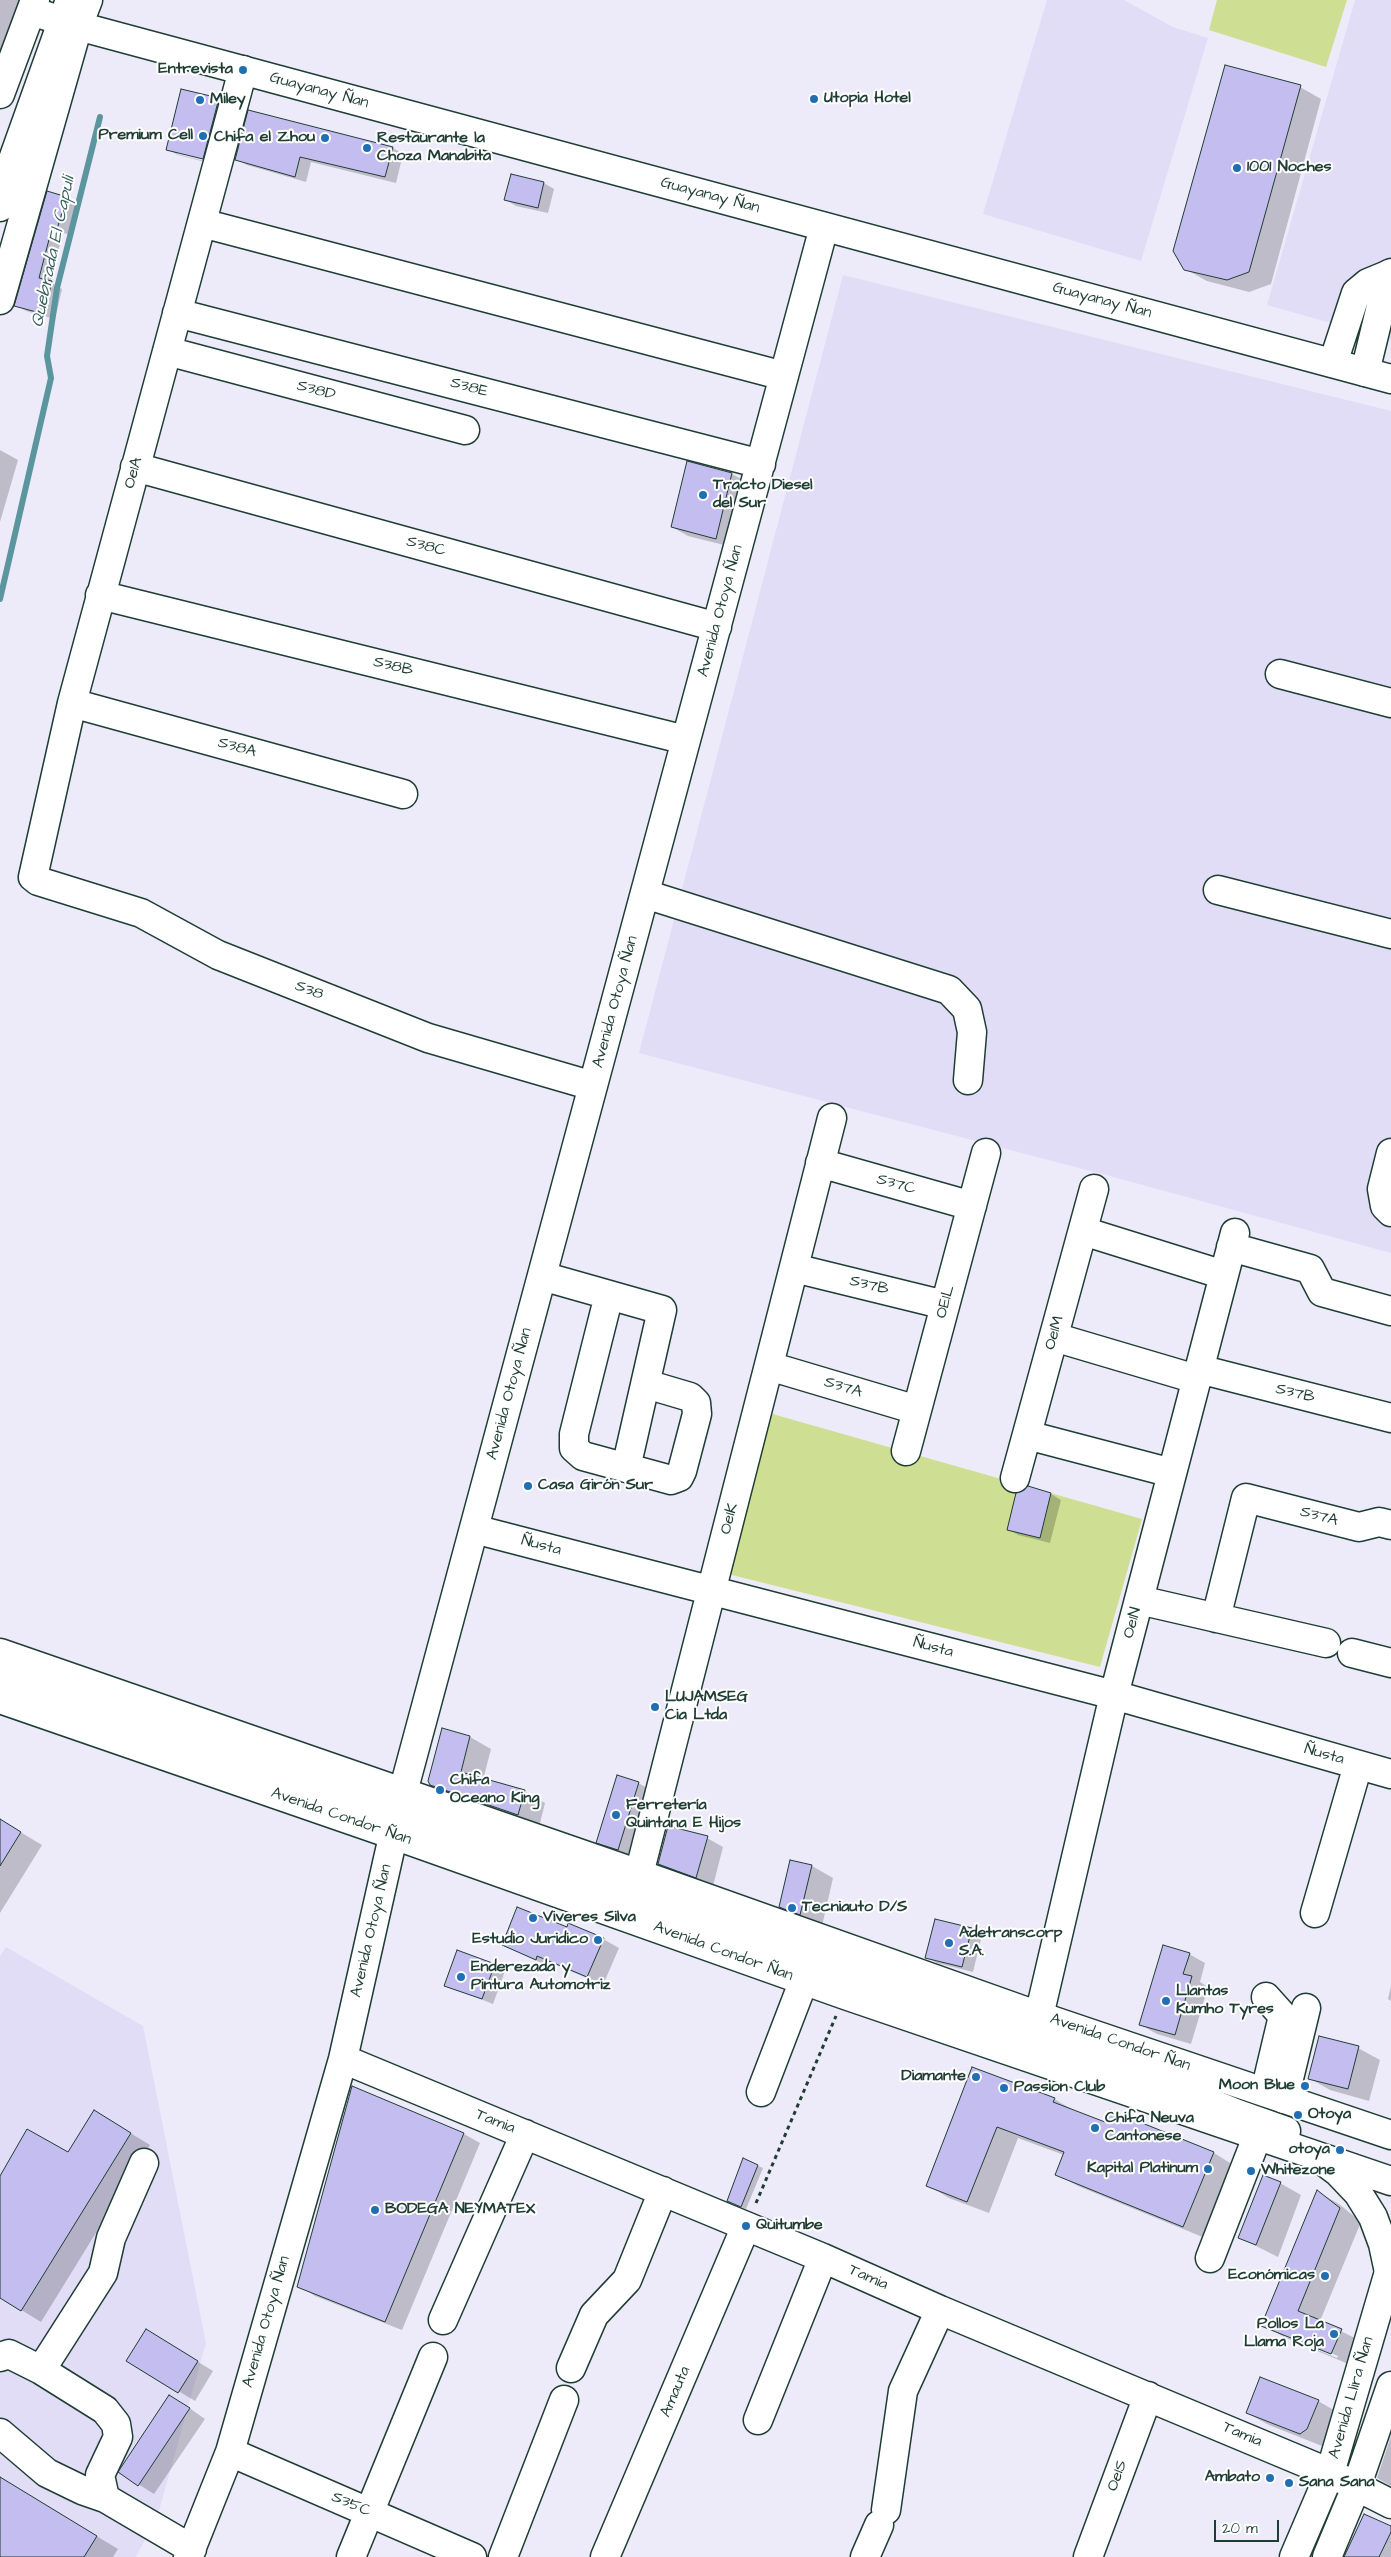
<!DOCTYPE html>
<meta charset="utf-8">
<style>
body{margin:0}
#map{position:relative;width:1391px;height:2557px;overflow:hidden;background:#edebfa;font-family:"Architects Daughter",sans-serif}
canvas{display:block}
.scale{position:absolute;left:1214px;top:2520px;width:65px;height:22px;box-sizing:border-box;border:2px solid #1f3d34;border-top:0;padding-left:6px;font-size:15px;line-height:18px;white-space:nowrap;color:#1f3d34;-webkit-text-stroke:4px #fff;paint-order:stroke}
</style>
<div id="map">
<canvas width="1391" height="2557"></canvas>
<div class="scale">20 m</div>
</div>
<script>
const ctx = document.querySelector('canvas').getContext('2d');
ctx.lineJoin = 'round';
function fill(path, color) { ctx.fillStyle = color; ctx.fill(path, 'evenodd'); }
const shape = rows => new Path2D(rows.map(r => 'M' + r).join(''));
function stroke(path, color, width, dash) { ctx.strokeStyle = color; ctx.lineWidth = width; ctx.lineCap = dash ? 'butt' : 'round'; ctx.setLineDash(dash || []); ctx.stroke(path); }
function drawText(font, color, halo, rows, align = 'center') {
  ctx.font = font + ' "Architects Daughter",sans-serif'; ctx.lineWidth = 4; ctx.setLineDash([]); ctx.textBaseline = 'middle'; ctx.strokeStyle = halo; ctx.fillStyle = color; for (const [text, x, y, turn = 0] of rows) {
    ctx.save(); ctx.translate(x, y); ctx.rotate((+turn || 0) * Math.PI / 180); ctx.textAlign = isNaN(turn) ? turn : align; if (halo) ctx.strokeText(text, 0, 0); ctx.fillText(text, 0, 0); ctx.restore();
  }
}
fill(shape([
 [1047,0,1124,0,1173,27,1208,38,1141,261,983,214],
 [1355,0,1391,0,1391,340,1267,305],
 [843,275,1391,411,1391,1253,1106,1175,639,1053],
 [6,1947,143,2026,206,2343,158,2514,136,2557,0,2557,0,1956]
]), '#e1ddf7');
fill(shape([
 [1217,0,1347,0,1326,67,1209,30],
 [769,1413,1142,1519,1100,1667,728,1574]
]), '#cedf93');
fill(shape([
 [0,0,21,0,0,74],
 [1300,87,1321,99,1271,284,1249,292,1207,281,1185,269],
 [218,100,229,106,213,164,178,155,167,149],
 [177,151,209,160,208,162,177,154],
 [249,112,393,148,403,154,396,183,311,162,306,182,247,165,236,159],
 [512,175,544,183,554,189,548,213,516,206,506,200],
 [48,192,77,204,68,234,63,233,50,282,62,289,55,319,26,311,16,305],
 [0,450,18,460,0,522],
 [732,474,748,483,732,547,688,536,672,527],
 [1028,1488,1051,1494,1061,1500,1050,1543,1018,1535,1008,1529],
 [442,1730,470,1737,491,1749,483,1780,524,1791,545,1803,539,1827,453,1797,431,1784],
 [638,1783,649,1789,628,1855,597,1842],
 [0,1820,42,1845,0,1913],
 [707,1838,723,1847,713,1886,675,1873,659,1863],
 [812,1866,833,1878,822,1926,802,1919,781,1907],
 [567,1929,603,1939,619,1948,603,1985,554,1964,552,1968,503,1945],
 [971,1929,982,1935,973,1972,937,1963,927,1957],
 [458,1951,505,1971,493,2004,445,1985],
 [1189,1954,1205,1963,1200,1982,1208,1987,1191,2044,1157,2034,1141,2025],
 [1391,1986,1391,2001,1388,1999],
 [1358,2048,1380,2060,1369,2101,1330,2090,1309,2078],
 [972,2069,1054,2099,1075,2111,1106,2124,1111,2111,1214,2153,1235,2166,1205,2238,1078,2186,1056,2174,1064,2155,1018,2138,989,2213,949,2198,927,2185],
 [353,2088,464,2134,480,2143,402,2330,315,2296,299,2286],
 [114,2123,150,2145,41,2322,0,2297,0,2179,68,2154],
 [743,2160,763,2168,746,2209,734,2204],
 [1280,2183,1301,2195,1278,2257,1240,2238],
 [1318,2192,1339,2204,1361,2222,1320,2321,1363,2342,1353,2366,1284,2337,1263,2325],
 [1284,2333,1338,2356,1337,2358,1284,2336],
 [162,2340,213,2371,195,2401,128,2361],
 [1318,2401,1339,2413,1328,2441,1322,2446,1269,2425,1247,2413],
 [185,2405,205,2419,154,2494,138,2484],
 [1391,2436,1391,2486,1377,2478],
 [0,2478,118,2549,113,2557,0,2557],
 [1391,2528,1391,2557,1345,2557]
]), '#0003');
stroke(shape([
 [0,599,51,378,47,356,57,288,100,117]
]), '#5b959d', 6);
const building = shape([
 [1225,65,1301,85,1249,272,1227,280,1184,270,1173,251,1225,65],
 [181,89,219,98,203,159,166,150,181,89],
 [248,110,393,147,385,177,300,157,295,177,235,160,248,110],
 [511,174,544,182,538,208,504,200,511,174],
 [47,191,67,197,57,229,52,228,39,278,52,281,44,314,14,306,47,191],
 [687,461,732,473,716,539,671,527,687,461],
 [1028,1486,1051,1493,1040,1538,1007,1530,1016,1493,1028,1486],
 [442,1728,470,1736,461,1772,525,1790,518,1815,430,1785,428,1781,442,1728],
 [617,1775,639,1782,618,1850,596,1843,617,1775],
 [0,1819,21,1832,0,1866,0,1819],
 [668,1826,708,1836,696,1878,658,1864,668,1826],
 [790,1860,812,1865,800,1915,779,1907,790,1860],
 [517,1907,567,1927,568,1923,604,1938,587,1977,537,1956,536,1960,502,1945,517,1907],
 [935,1919,972,1928,962,1967,925,1958,935,1919],
 [1163,1945,1190,1953,1183,1974,1192,1976,1175,2035,1139,2025,1163,1945],
 [457,1950,495,1964,482,1999,444,1986,457,1950],
 [1319,2036,1359,2046,1348,2089,1308,2079,1319,2036],
 [972,2067,1055,2098,1053,2102,1105,2122,1110,2110,1214,2152,1183,2227,1055,2175,1064,2152,997,2127,967,2202,926,2186,972,2067],
 [352,2086,464,2133,385,2322,297,2287,352,2086],
 [94,2110,131,2133,21,2311,0,2298,0,2176,27,2129,68,2152,94,2110],
 [743,2158,758,2165,741,2207,727,2201,743,2158],
 [1263,2175,1281,2182,1256,2245,1238,2238,1263,2175],
 [1317,2190,1340,2208,1298,2311,1342,2329,1331,2354,1261,2326,1317,2190],
 [146,2329,198,2361,178,2393,126,2361,146,2329],
 [1260,2377,1319,2400,1307,2429,1300,2434,1246,2413,1260,2377],
 [169,2395,190,2408,138,2486,118,2472,169,2395],
 [0,2477,97,2536,84,2557,0,2557,0,2477],
 [1364,2514,1391,2526,1391,2532,1379,2557,1344,2557,1364,2514]
]);
fill(building, '#c4bdef');
stroke(building, '#1f3d34', 1);
const minor = shape([
 [243,70,72,703,33,877,38,881,141,913,218,955,428,1038,593,1086],
 [0,207,11,165,70,0],
 [202,223,784,376],
 [177,313,761,464],
 [167,351,465,430],
 [1333,363,1356,293,1368,283,1385,276],
 [1365,372,1383,298,1385,276,1391,273],
 [135,467,717,627],
 [100,595,686,740],
 [1280,674,1391,703],
 [72,703,403,794],
 [1218,890,1391,934],
 [645,894,949,990,967,1009,972,1032,968,1080],
 [1391,1153,1382,1189,1385,1206,1391,1212],
 [820,1163,972,1206],
 [1083,1231,1224,1275],
 [1231,1247,1310,1269,1322,1292,1391,1311],
 [794,1268,945,1305],
 [542,1276,662,1310,626,1468],
 [609,1295,574,1434,574,1448,583,1456,671,1480,679,1477,682,1471,697,1414,696,1403,690,1397,646,1384],
 [1054,1337,1196,1379],
 [769,1366,917,1410],
 [1199,1369,1391,1418],
 [1027,1435,1172,1473],
 [906,1451,986,1153],
 [1015,1478,1094,1189],
 [474,1529,1114,1695,1391,1774],
 [1139,1600,1326,1643],
 [1216,1618,1246,1498,1359,1527,1379,1522,1391,1525],
 [1352,1653,1391,1663],
 [0,1675,399,1809,1104,2059,1235,2113,1286,2131],
 [639,1874,832,1118],
 [1315,1913,1358,1765],
 [1039,2016,1114,1695,1235,1233],
 [343,2059,823,2258,940,2310,1330,2473,1391,2504],
 [761,2092,804,1980],
 [1265,2092,1283,2016,1266,1997],
 [1284,2099,1306,2008],
 [1210,2258,1257,2137],
 [443,2320,525,2134],
 [0,2357,9,2354,41,2370,105,2410,116,2424,118,2437,100,2475,105,2498],
 [571,2368,594,2315,627,2280,663,2191],
 [41,2370,103,2273,111,2238,144,2163],
 [758,2420,823,2258],
 [0,2433,47,2473,82,2490,105,2498,192,2549],
 [230,2452,472,2557],
 [886,2510,903,2391,940,2310],
 [188,2557,230,2452,343,2059,403,1792,824,227],
 [351,2557,433,2357],
 [503,2557,564,2400],
 [605,2557,746,2226],
 [865,2557,879,2525],
 [1088,2557,1148,2396],
 [1294,2557,1330,2473,1391,2265],
 [1327,2557,1357,2485,1391,2386]
]);
const major = shape([
 [31,11,78,26,1391,379],
 [0,94,35,0],
 [0,300,78,26,88,0],
 [0,1653,639,1874,1039,2016,1391,2135],
 [0,1699,394,1835,845,1995,1391,2181],
 [1326,2163,1338,2172,1358,2193,1373,2217,1383,2244,1389,2272]
]);
stroke(minor, '#1f3d34', 31);
stroke(major, '#1f3d34', 31);
stroke(shape([
 [756,2203,836,2016]
]), '#1f3d34', 3, [4, 4]);
stroke(minor, '#fff', 28);
stroke(major, '#fff', 28);
for (const [x, y, r, color] of [
 [243,70,5,"#1f6fb2"],
 [814,99,5,"#1f6fb2"],
 [200,100,5,"#1f6fb2"],
 [203,136,5,"#1f6fb2"],
 [325,138,5,"#1f6fb2"],
 [367,148,5,"#1f6fb2"],
 [1237,168,5,"#1f6fb2"],
 [703,495,5,"#1f6fb2"],
 [528,1486,5,"#1f6fb2"],
 [655,1707,5,"#1f6fb2"],
 [440,1790,5,"#1f6fb2"],
 [616,1815,5,"#1f6fb2"],
 [792,1908,5,"#1f6fb2"],
 [533,1918,5,"#1f6fb2"],
 [598,1940,5,"#1f6fb2"],
 [949,1943,5,"#1f6fb2"],
 [461,1977,5,"#1f6fb2"],
 [1166,2001,5,"#1f6fb2"],
 [976,2077,5,"#1f6fb2"],
 [1305,2086,5,"#1f6fb2"],
 [1004,2088,5,"#1f6fb2"],
 [1298,2115,5,"#1f6fb2"],
 [1095,2128,5,"#1f6fb2"],
 [1340,2150,5,"#1f6fb2"],
 [1208,2169,5,"#1f6fb2"],
 [1251,2171,5,"#1f6fb2"],
 [375,2210,5,"#1f6fb2"],
 [746,2226,5,"#1f6fb2"],
 [1325,2276,5,"#1f6fb2"],
 [1334,2334,5,"#1f6fb2"],
 [1270,2478,5,"#1f6fb2"],
 [1289,2483,5,"#1f6fb2"]
]) { const dot = new Path2D(); dot.arc(x, y, r, 0, 2 * Math.PI); ctx.fillStyle = color; ctx.fill(dot); stroke(dot, '#fff', 2); }
drawText('bold 16px', '#1f3d34', '#fff', [
 ["Entrevista",233,70,"right"],
 ["Utopia Hotel",824,99],
 ["Miley",210,100],
 ["Premium Cell",193,136,"right"],
 ["Chifa el Zhou",315,138,"right"],
 ["Restaurante la",377,139],
 ["Choza Manabita",377,157],
 ["1001 Noches",1247,168],
 ["Tracto Diesel",713,486],
 ["del Sur",713,504],
 ["Casa Girón Sur",538,1486],
 ["LUJAMSEG",665,1698],
 ["Cia Ltda",665,1716],
 ["Chifa",450,1781],
 ["Oceano King",450,1799],
 ["Ferretería",626,1806],
 ["Quintana E Hijos",626,1824],
 ["Tecniauto D/S",802,1908],
 ["Viveres Silva",543,1918],
 ["Adetranscorp",959,1934],
 ["S.A.",959,1952],
 ["Estudio Juridico",588,1940,"right"],
 ["Enderezada y",471,1968],
 ["Pintura Automotriz",471,1986],
 ["Llantas",1176,1992],
 ["Kumho Tyres",1176,2010],
 ["Diamante",966,2077,"right"],
 ["Moon Blue",1295,2086,"right"],
 ["Passion Club",1014,2088],
 ["Otoya",1308,2115],
 ["Chifa Neuva",1105,2119],
 ["Cantonese",1105,2137],
 ["otoya",1330,2150,"right"],
 ["Kapital Platinum",1198,2169,"right"],
 ["Whitezone",1261,2171],
 ["BODEGA NEYMATEX",385,2210],
 ["Quitumbe",756,2226],
 ["Económicas",1315,2276,"right"],
 ["Pollos La",1324,2325,"right"],
 ["Llama Roja",1324,2343,"right"],
 ["Ambato",1260,2478,"right"],
 ["Sana Sana",1299,2483]
], 'left');
drawText('16px', '#1f3d34', '#fff', [
 ["Guayanay Ñan",319,91,15],
 ["Guayanay Ñan",710,196,15],
 ["Guayanay Ñan",1102,301,15],
 ["S38E",469,388,15],
 ["S38D",316,391,15],
 ["Oe1A",134,473,-75],
 ["S38C",426,547,15],
 ["Avenida Otoya Ñan",721,611,-75],
 ["S38B",393,667,14],
 ["S38A",237,748,15],
 ["S38",309,991,21],
 ["Avenida Otoya Ñan",616,1002,-75],
 ["S37C",896,1185,16],
 ["S37B",869,1286,14],
 ["OE1L",946,1302,-75],
 ["Oe1M",1055,1333,-75],
 ["S37A",843,1388,17],
 ["Avenida Otoya Ñan",510,1394,-75],
 ["S37B",1295,1394,14],
 ["S37A",1319,1517,15],
 ["Oe1K",730,1519,-76],
 ["Ñusta",541,1546,15],
 ["Oe1N",1133,1623,-75],
 ["Ñusta",933,1648,15],
 ["Ñusta",1324,1755,16],
 ["Avenida Condor Ñan",341,1817,19],
 ["Avenida Otoya Ñan",372,1931,-77],
 ["Avenida Condor Ñan",723,1952,20],
 ["Avenida Condor Ñan",1120,2043,19],
 ["Tamia",495,2122,22],
 ["Tamia",868,2278,24],
 ["Avenida Otoya Ñan",267,2322,-74],
 ["Amauta",676,2392,-67],
 ["Avenida Llira Ñan",1352,2398,-74],
 ["Tamia",1242,2435,23],
 ["Oe1S",1118,2476,-70],
 ["S35C",351,2505,23]
]);
drawText('italic 18px', '#386260', '#fff', [
 ["Quebrada El Capuli",54,252,-78]
]);
</script>
